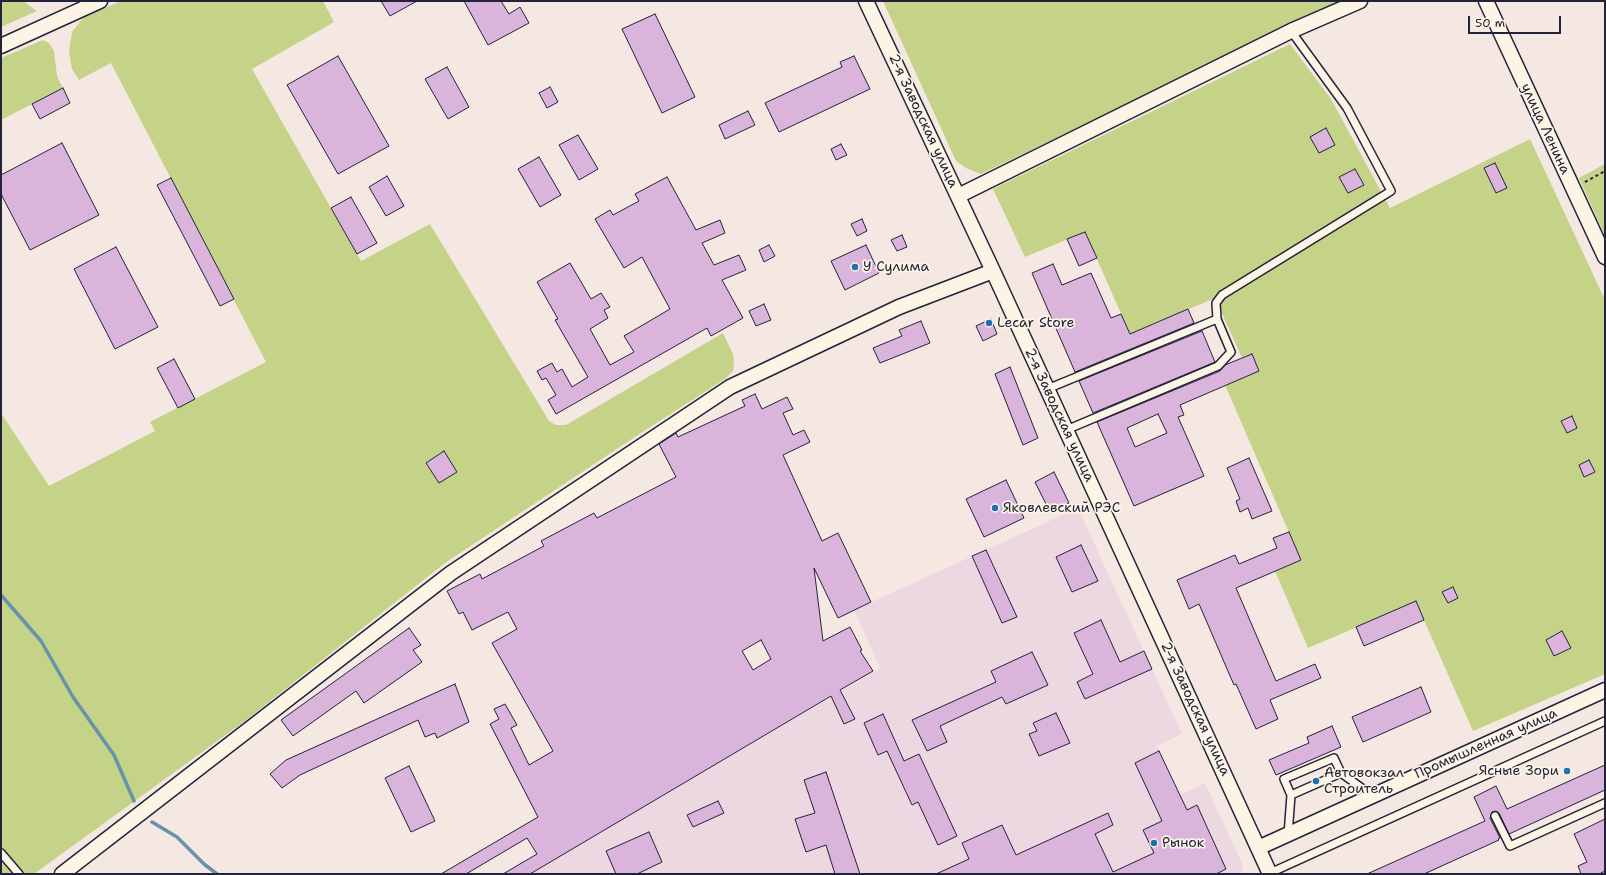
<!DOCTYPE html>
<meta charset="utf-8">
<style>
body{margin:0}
#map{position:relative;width:1606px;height:875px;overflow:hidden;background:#f5e8e3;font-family:"Shantell Sans",sans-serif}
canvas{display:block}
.frame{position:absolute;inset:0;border:2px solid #22223b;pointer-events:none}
.scale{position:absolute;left:1468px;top:16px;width:93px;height:18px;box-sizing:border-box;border:2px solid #22223b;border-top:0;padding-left:5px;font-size:12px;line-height:14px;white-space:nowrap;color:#22223b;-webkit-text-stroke:3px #fcf5e5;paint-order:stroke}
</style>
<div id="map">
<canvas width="1606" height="875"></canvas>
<div class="frame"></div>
<div class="scale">50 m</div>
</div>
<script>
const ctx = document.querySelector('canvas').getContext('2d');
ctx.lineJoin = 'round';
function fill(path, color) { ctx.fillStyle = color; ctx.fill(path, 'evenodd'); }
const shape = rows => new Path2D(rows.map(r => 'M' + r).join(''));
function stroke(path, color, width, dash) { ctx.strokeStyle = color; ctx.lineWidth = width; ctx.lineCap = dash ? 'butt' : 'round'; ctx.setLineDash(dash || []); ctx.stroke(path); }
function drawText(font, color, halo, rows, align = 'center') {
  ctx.font = font + ' "Shantell Sans",sans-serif'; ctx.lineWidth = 3.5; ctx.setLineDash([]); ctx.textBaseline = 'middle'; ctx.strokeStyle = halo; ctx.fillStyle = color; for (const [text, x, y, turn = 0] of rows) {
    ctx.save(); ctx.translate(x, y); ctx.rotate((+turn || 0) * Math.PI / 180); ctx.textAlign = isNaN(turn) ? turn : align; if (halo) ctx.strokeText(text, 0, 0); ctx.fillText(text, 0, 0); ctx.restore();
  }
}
fill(shape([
 [1078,508,1182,734,1157,746,1180,795,1205,783,1241,861,1243,866,1241,874,530,874,880,668,854,610]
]), '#edd8e1');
fill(shape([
 [1,1,23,1,37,11,1,27],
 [121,1,323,1,334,22,252,69,361,261,430,224,549,421,556,425,566,425,723,333,733,354,734,363,733,371,725,379,644,431,445,563,245,721,34,874,1,874,1,413,49,486,155,431,150,422,266,362,111,63,79,80,72,69,69,51,72,32,83,18],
 [883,1,1341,1,981,174,966,168,956,161],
 [43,40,49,43,54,51,57,76,63,88,1,120,1,58],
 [1290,44,1331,99,1390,208,1530,139,1605,300,1605,674,1473,731,1416,602,1308,648,1275,571,1301,560,1225,385,1259,371,1252,354,1242,358,1215,298,1130,334,1085,232,1025,257,993,189],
 [1605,164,1605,236,1579,178]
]), '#c4d387');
stroke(shape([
 [1,595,41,641,73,697,114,755,134,801],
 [152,822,177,837,204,864,217,874]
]), '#6692aa', 3.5);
const building = shape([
 [381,1,417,1,390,16,381,1],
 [464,1,501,1,509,14,520,7,529,23,488,45,464,1],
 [655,14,695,97,662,113,622,29,655,14],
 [338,56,389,146,338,174,287,85,338,56],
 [854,56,870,89,779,132,765,103,842,67,840,62,854,56],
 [447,67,469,107,448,119,425,79,447,67],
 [550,87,558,102,547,108,539,93,550,87],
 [63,88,70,103,40,119,32,104,63,88],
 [748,111,755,125,725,139,719,125,748,111],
 [1326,128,1335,145,1319,153,1310,137,1326,128],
 [578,135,598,169,579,180,559,145,578,135],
 [62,143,99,215,30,250,1,194,1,175,62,143],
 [841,144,847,155,836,160,831,149,841,144],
 [539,157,561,195,540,207,518,169,539,157],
 [1495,163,1507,188,1496,193,1484,168,1495,163],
 [1355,169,1364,185,1348,193,1339,177,1355,169],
 [387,176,404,206,386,216,369,187,387,176],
 [667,177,696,230,720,220,725,233,702,243,714,265,739,255,746,270,722,280,743,318,711,336,707,328,556,414,548,400,556,395,546,378,542,380,537,371,552,363,557,372,562,369,572,387,588,377,555,320,558,319,537,282,570,263,591,299,601,293,610,307,604,310,608,318,590,329,610,365,634,352,624,336,670,309,642,257,624,268,595,219,610,210,613,215,639,201,635,194,667,177],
 [171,178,234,299,220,306,157,185,171,178],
 [351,197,377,243,357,254,331,208,351,197],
 [862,219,867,231,857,236,851,224,862,219],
 [1085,232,1097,258,1079,266,1067,239,1085,232],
 [902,235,907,247,897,251,891,240,902,235],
 [769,245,775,256,764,262,759,250,769,245],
 [866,245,879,273,845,290,831,261,866,245],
 [116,247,158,327,115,349,74,269,116,247],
 [1053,264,1062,285,1091,273,1111,318,1121,314,1130,334,1188,309,1194,323,1075,372,1032,273,1053,264],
 [764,304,771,320,756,326,749,311,764,304],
 [991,319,997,334,983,341,976,326,991,319],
 [921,321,930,343,880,363,873,348,902,336,899,330,921,321],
 [1202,331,1215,362,1093,413,1079,381,1202,331],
 [1252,354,1259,371,1180,405,1184,415,1178,417,1204,476,1134,506,1097,422,1220,371,1225,365,1252,354],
 [1158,414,1167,433,1135,447,1127,428,1158,414],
 [174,359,195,399,178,408,157,368,174,359],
 [1010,367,1038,438,1023,445,995,374,1010,367],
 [755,394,762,409,787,397,793,409,783,413,793,435,804,430,810,442,783,455,822,541,838,533,871,602,838,618,814,568,823,641,850,627,862,650,860,651,873,671,840,690,855,719,844,724,831,696,530,874,503,874,537,854,527,838,466,874,441,874,538,817,490,724,499,719,494,709,505,704,517,725,511,728,529,765,553,751,492,643,517,629,508,612,472,630,463,612,459,614,447,591,480,574,482,579,544,546,541,541,594,513,597,518,676,477,659,444,676,433,678,437,745,406,742,400,755,394],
 [761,640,771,659,753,670,742,651,761,640],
 [1572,416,1577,428,1567,433,1561,421,1572,416],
 [444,451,457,472,439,483,426,463,444,451],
 [1249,458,1272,511,1252,519,1248,508,1240,512,1236,501,1240,499,1227,468,1249,458],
 [1589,460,1595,472,1584,477,1579,465,1589,460],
 [1054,472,1069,503,1050,512,1035,482,1054,472],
 [1006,480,1024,518,984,537,966,499,1006,480],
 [1289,532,1301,560,1236,588,1276,681,1315,664,1321,678,1270,700,1278,719,1256,729,1236,684,1234,685,1199,604,1189,609,1177,580,1235,555,1239,564,1277,548,1273,538,1289,532],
 [1081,545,1098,581,1072,592,1056,557,1081,545],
 [986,550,1017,617,1002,623,972,556,986,550],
 [1453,587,1458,598,1448,603,1442,592,1453,587],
 [1416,601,1424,620,1364,646,1356,627,1416,601],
 [1101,620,1120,662,1144,651,1152,669,1085,699,1077,682,1093,674,1074,633,1101,620],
 [409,628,421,645,413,650,422,662,364,703,356,691,293,736,281,720,409,628],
 [1562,631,1571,648,1554,656,1546,640,1562,631],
 [1032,652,1048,685,1006,704,1002,697,940,726,947,742,927,751,912,720,996,682,991,671,1032,652],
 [455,684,469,722,437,738,435,733,425,737,418,720,300,775,282,788,270,774,286,760,455,684],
 [1421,687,1431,712,1363,742,1352,717,1421,687],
 [1056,713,1070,743,1039,756,1029,734,1037,731,1033,723,1056,713],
 [883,714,904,761,919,754,957,836,938,845,918,802,912,805,887,751,878,755,864,723,883,714],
 [1332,726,1341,747,1276,775,1269,760,1309,743,1307,737,1332,726],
 [1159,751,1187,810,1197,805,1226,869,1216,874,936,874,969,859,962,843,1002,825,1016,855,1108,813,1113,825,1095,834,1113,872,1154,853,1143,830,1162,821,1135,763,1159,751],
 [1605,765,1605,790,1509,834,1499,813,1496,811,1492,812,1490,818,1500,838,1498,839,1499,840,1424,874,1367,874,1485,821,1474,797,1496,786,1507,809,1605,765],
 [409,766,435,821,411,832,385,778,409,766],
 [826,772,860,874,835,874,826,845,806,852,795,819,815,813,804,780,826,772],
 [718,801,724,813,693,827,687,815,718,801],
 [1605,819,1605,871,1599,874,1581,874,1578,866,1587,862,1574,834,1605,819],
 [649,832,662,862,637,874,616,874,606,851,649,832]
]);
fill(building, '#dbb4dc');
stroke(building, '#22223b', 1);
const service = shape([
 [1047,389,1217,319],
 [1066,430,1218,366,1231,352,1217,319,1216,303,1222,295,1391,191,1347,108,1291,31],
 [1291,795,1341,773],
 [1495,816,1510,846,1605,803],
 [1288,835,1291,795,1284,779,1334,758,1341,773,1373,796],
 [1,853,19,874],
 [1270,873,1605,721]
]);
const minor = shape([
 [866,1,993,271,1270,874],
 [1486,1,1605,257],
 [1,46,100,1],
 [958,196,1291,31,1360,1],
 [1258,848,1605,690],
 [62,874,451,573,730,387,899,307,993,271]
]);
stroke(service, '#22223b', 10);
stroke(minor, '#22223b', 17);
stroke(shape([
 [1585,182,1605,171]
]), '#22223b', 2, [3, 3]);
stroke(service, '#fcf5e5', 7);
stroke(minor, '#fcf5e5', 14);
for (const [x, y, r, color] of [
 [855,267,4,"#1f6fb2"],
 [989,323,4,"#1f6fb2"],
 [995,508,4,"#1f6fb2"],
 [1567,771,4,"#1f6fb2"],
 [1316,781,4,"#1f6fb2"],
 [1154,843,4,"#1f6fb2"]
]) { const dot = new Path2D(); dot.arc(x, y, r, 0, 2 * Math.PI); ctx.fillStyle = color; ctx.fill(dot); stroke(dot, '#fcf5e5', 1.5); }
drawText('14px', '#22223b', '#fcf5e5', [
 ["2-я Заводская улица",923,121,65],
 ["улица Ленина",1545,129,65],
 ["2-я Заводская улица",1059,415,65],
 ["2-я Заводская улица",1195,709,65],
 ["Промышленная улица",1486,744,-24]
]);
drawText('14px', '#22223b', '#fcf5e5', [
 ["У Сулима",863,267],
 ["Lecar Store",997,323],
 ["Яковлевский РЭС",1003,508],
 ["Ясные Зори",1559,771,"right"],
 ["Автовокзал",1324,773],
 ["Строитель",1324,789],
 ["Рынок",1162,843]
], 'left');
</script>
